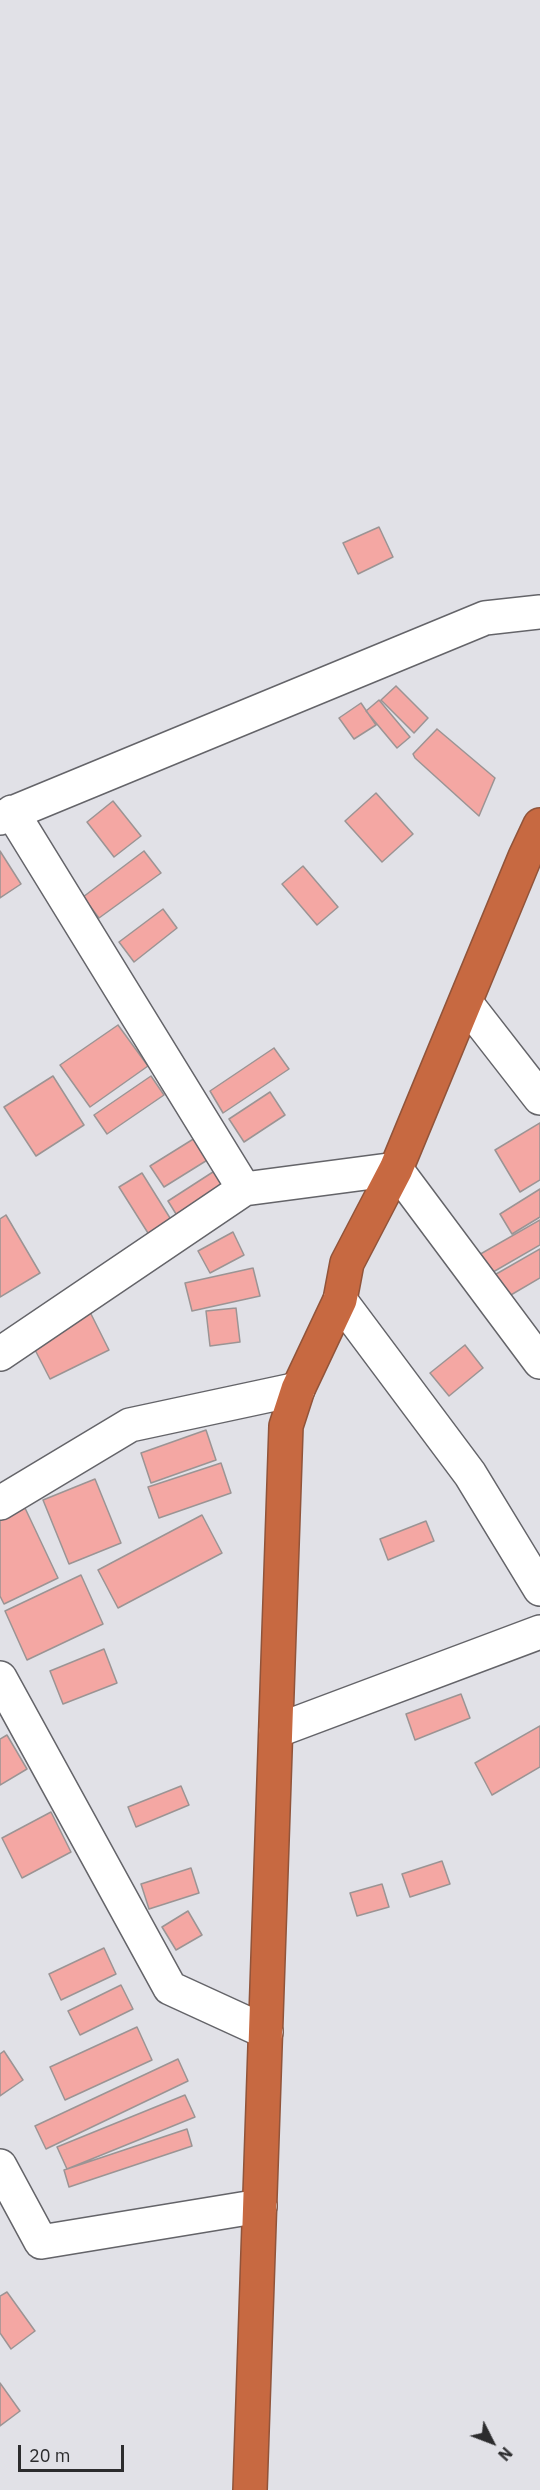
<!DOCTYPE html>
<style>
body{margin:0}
#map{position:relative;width:540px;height:2490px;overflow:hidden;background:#e1e1e7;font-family:"IBM Plex Sans",sans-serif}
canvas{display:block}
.north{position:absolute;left:462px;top:2412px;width:60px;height:60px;-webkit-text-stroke:4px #e1e1e7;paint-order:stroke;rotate:132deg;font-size:16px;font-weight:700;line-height:24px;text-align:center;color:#2c2c2e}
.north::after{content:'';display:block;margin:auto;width:21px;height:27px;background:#2c2c2e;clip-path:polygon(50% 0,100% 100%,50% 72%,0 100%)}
.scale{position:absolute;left:18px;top:2445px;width:106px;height:27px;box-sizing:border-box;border:3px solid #2c2c2e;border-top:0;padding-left:8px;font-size:18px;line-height:21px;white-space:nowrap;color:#2c2c2e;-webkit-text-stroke:4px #e1e1e7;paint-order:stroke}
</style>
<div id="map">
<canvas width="540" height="2490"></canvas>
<div class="north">N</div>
<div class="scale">20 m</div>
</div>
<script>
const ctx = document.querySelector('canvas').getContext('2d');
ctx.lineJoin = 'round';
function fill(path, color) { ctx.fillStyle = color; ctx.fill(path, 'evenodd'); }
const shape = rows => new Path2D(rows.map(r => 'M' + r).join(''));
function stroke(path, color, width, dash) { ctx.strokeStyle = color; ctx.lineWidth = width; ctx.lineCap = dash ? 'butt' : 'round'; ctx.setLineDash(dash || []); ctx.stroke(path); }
const building = shape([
 [379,527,393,557,358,574,343,543,379,527],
 [396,686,428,718,414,733,381,700,396,686],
 [379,700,410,737,397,748,366,711,379,700],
 [361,703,376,725,354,739,339,718,361,703],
 [437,729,495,778,479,816,415,758,413,754,437,729],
 [376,793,413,834,382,862,345,821,376,793],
 [113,801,141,836,114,857,87,822,113,801],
 [0,851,21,884,0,898,0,851],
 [144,851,161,873,99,918,83,897,144,851],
 [303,866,338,907,317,925,282,884,303,866],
 [163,909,177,928,134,962,119,942,163,909],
 [118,1025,148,1066,90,1107,60,1065,118,1025],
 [274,1048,289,1069,223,1113,210,1091,274,1048],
 [53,1076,84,1125,36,1156,4,1107,53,1076],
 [151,1076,164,1095,107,1134,94,1115,151,1076],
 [270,1092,285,1115,244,1142,229,1119,270,1092],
 [540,1123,540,1180,520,1192,495,1150,540,1123],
 [195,1138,209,1159,164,1187,150,1166,195,1138],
 [216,1170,229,1191,181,1222,168,1201,216,1170],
 [142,1173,175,1226,153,1241,119,1187,142,1173],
 [540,1189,540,1217,512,1234,500,1214,540,1189],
 [6,1215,40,1273,0,1297,0,1219,6,1215],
 [540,1220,540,1245,481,1279,470,1260,540,1220],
 [233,1232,244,1255,210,1273,198,1251,233,1232],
 [540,1249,540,1278,504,1299,491,1277,540,1249],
 [253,1268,260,1296,192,1311,185,1283,253,1268],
 [236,1308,240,1342,210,1346,206,1311,236,1308],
 [90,1312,109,1350,50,1379,31,1342,90,1312],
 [465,1345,483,1368,449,1396,430,1373,465,1345],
 [206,1430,216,1460,151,1483,141,1453,206,1430],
 [221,1463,231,1493,159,1518,148,1487,221,1463],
 [95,1479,121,1543,69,1564,43,1500,95,1479],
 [25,1508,58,1578,4,1604,0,1596,0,1520,25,1508],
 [202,1515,222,1553,118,1608,98,1570,202,1515],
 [426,1521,434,1541,388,1560,380,1539,426,1521],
 [81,1575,103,1624,27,1660,5,1611,81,1575],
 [104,1649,117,1683,63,1704,50,1671,104,1649],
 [461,1694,470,1718,415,1740,406,1714,461,1694],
 [540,1726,540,1767,492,1795,475,1763,540,1726],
 [7,1735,27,1769,0,1785,0,1739,7,1735],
 [181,1786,189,1805,136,1827,128,1807,181,1786],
 [51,1812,71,1852,22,1878,2,1838,51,1812],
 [442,1861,450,1884,410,1897,402,1874,442,1861],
 [191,1868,199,1893,149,1909,141,1884,191,1868],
 [382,1884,389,1907,357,1916,350,1893,382,1884],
 [188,1911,202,1935,176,1950,162,1927,188,1911],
 [104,1948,116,1974,61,2000,49,1974,104,1948],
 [121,1985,133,2009,80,2035,68,2011,121,1985],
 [137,2027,152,2060,65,2100,50,2067,137,2027],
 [4,2051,23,2080,0,2096,0,2054,4,2051],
 [178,2059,188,2081,46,2149,35,2126,178,2059],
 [185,2095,195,2117,67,2169,57,2147,185,2095],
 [187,2129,192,2146,69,2187,64,2170,187,2129],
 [7,2292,35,2331,11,2349,0,2333,0,2296,7,2292],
 [0,2383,20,2411,0,2426,0,2383]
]);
fill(building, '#f4a7a3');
stroke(building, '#9b9494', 1.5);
const street = shape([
 [12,812,244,1189],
 [0,818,485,618,540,612],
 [466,1003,540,1098],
 [340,1300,470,1474,540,1589],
 [0,1354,244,1189,396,1169,540,1362],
 [0,1503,130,1425,298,1389],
 [0,1678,170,1988,266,2032],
 [276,1731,540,1632],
 [0,2166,41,2242,260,2206]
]);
const highway = shape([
 [250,2490,286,1426,298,1389,340,1300,347,1263,396,1169,525,857,540,825]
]);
stroke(street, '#646469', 36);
stroke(highway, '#91543a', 36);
stroke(street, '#fff', 33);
stroke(highway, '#c76941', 33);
</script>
